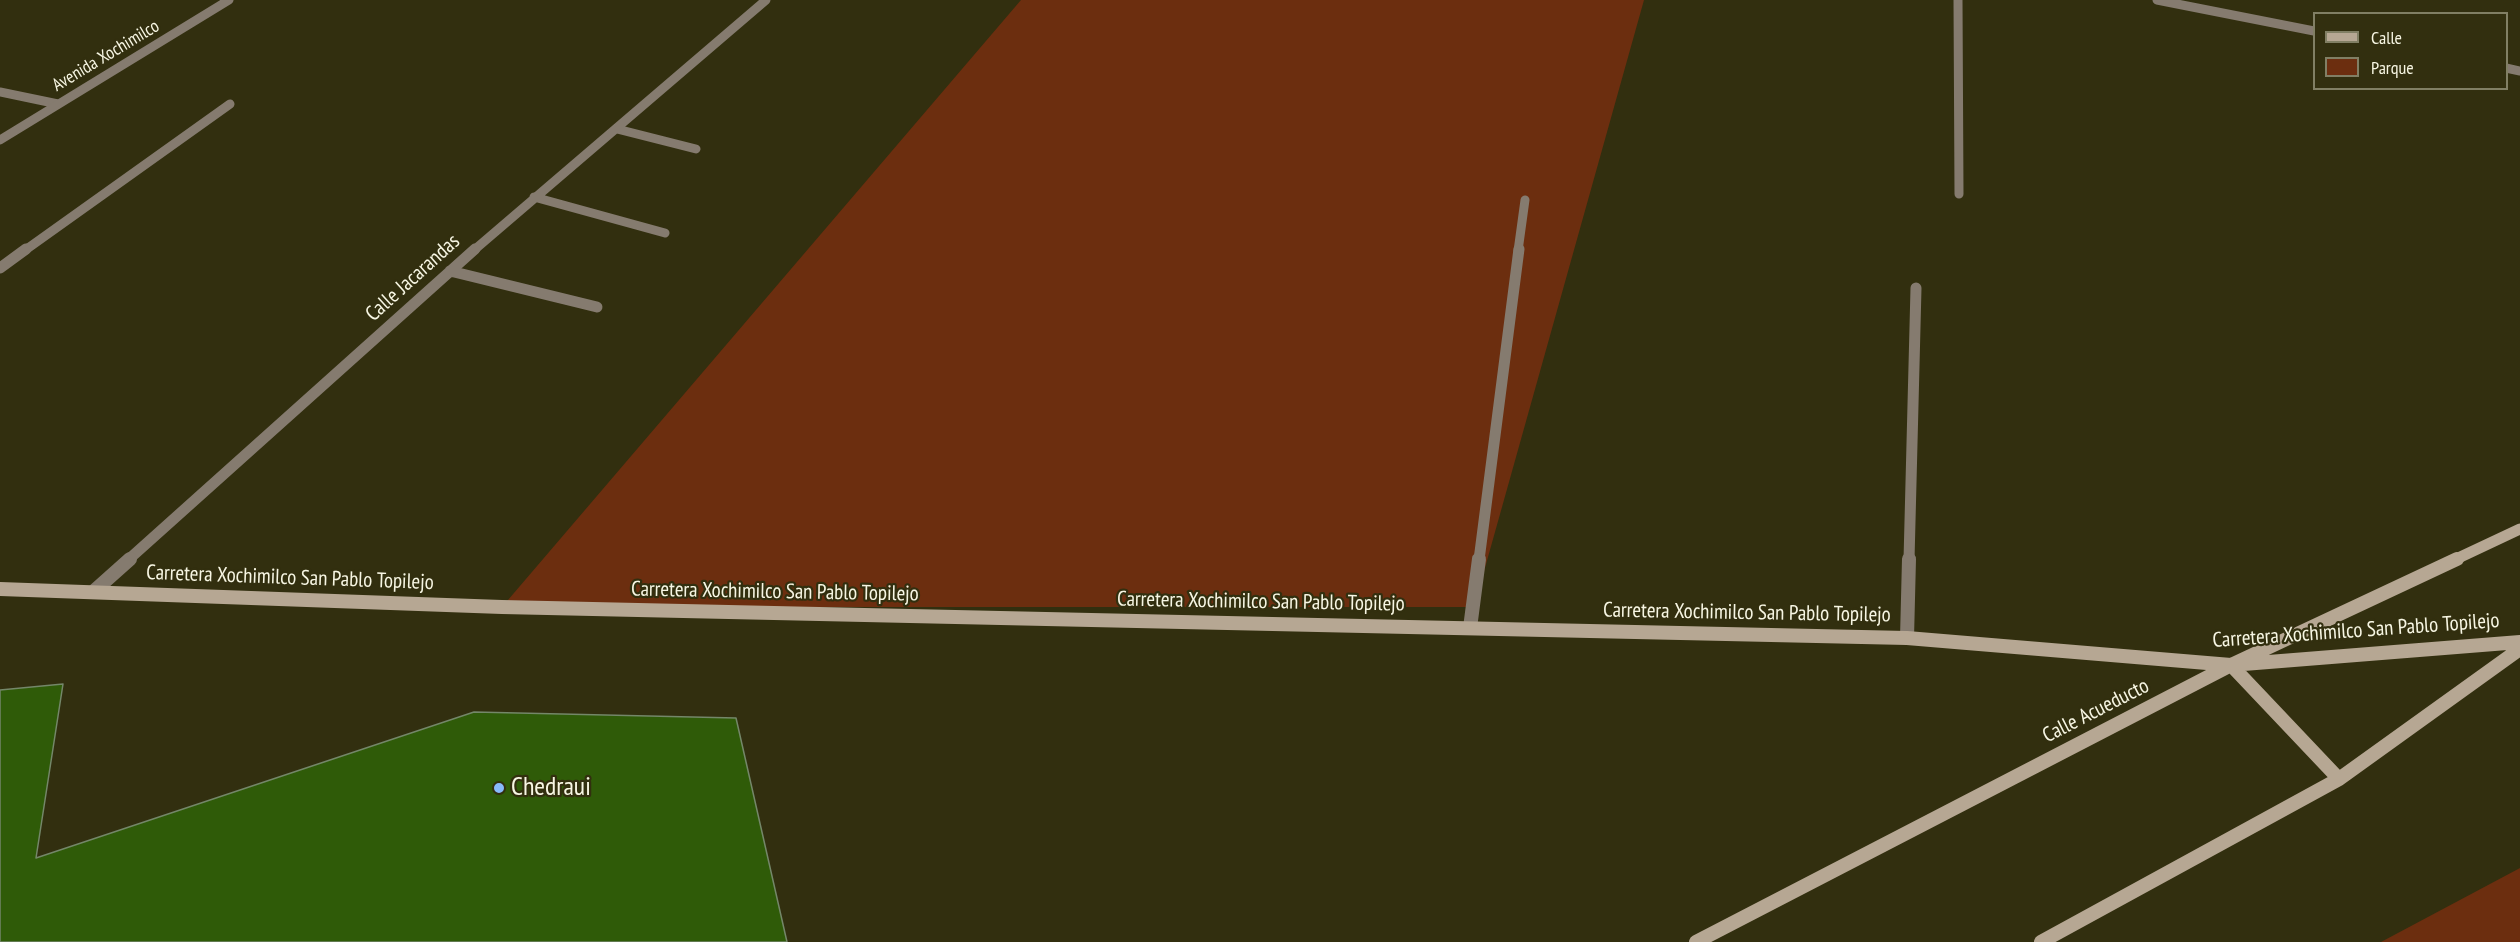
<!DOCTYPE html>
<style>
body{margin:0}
#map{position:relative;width:2520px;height:942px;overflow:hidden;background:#322f0f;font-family:"PT Sans Narrow",sans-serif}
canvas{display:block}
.legend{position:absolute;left:2313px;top:12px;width:195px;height:78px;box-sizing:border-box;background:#322f0f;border:2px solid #817f64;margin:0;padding:8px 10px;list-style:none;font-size:18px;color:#f7f6e3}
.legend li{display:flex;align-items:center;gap:12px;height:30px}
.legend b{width:30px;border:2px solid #817f64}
</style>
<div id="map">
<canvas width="2520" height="942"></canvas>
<ul class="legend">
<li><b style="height:8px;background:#b6a793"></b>Calle</li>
<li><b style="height:16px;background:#6c2e0f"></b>Parque</li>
</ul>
</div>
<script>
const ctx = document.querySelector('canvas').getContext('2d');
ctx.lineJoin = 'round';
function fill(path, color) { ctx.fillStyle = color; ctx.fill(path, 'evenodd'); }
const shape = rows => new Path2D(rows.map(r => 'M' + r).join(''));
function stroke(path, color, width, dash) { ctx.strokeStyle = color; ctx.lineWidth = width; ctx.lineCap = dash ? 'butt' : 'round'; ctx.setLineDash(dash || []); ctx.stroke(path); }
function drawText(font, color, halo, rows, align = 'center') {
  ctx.font = font + ' "PT Sans Narrow",sans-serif'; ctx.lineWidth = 4.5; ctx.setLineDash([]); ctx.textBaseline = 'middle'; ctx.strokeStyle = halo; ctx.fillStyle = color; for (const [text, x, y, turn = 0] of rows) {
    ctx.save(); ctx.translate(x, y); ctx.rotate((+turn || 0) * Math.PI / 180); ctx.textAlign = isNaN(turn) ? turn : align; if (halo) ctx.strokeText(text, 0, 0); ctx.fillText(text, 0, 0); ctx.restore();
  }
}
fill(shape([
 [1021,0,1644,0,1474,607,502,607],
 [2520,868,2520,942,2381,942]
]), '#6c2e0f');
const building = shape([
 [63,684,36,858,474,712,736,718,787,942,0,942,0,690,63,684]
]);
fill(building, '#2f5b08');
stroke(building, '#748769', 1.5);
stroke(shape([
 [0,92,58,104],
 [24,251,230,104],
 [1518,251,1525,200]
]), '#857b6f', 9);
stroke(shape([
 [0,268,26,249],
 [1479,560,1519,249],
 [1909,560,1916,288]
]), '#857b6f', 11);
stroke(shape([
 [1470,628,1479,559],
 [1907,638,1909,559]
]), '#857b6f', 14);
stroke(shape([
 [1958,0,1959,194],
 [2157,0,2314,31],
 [2506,68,2520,71],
 [617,129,696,149],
 [0,140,229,0],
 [534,197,665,233],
 [473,251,766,0]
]), '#857b6f', 9);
stroke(shape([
 [450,271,597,307],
 [128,560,475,249]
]), '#857b6f', 11);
stroke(shape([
 [93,592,130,559]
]), '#857b6f', 14);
stroke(shape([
 [2454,560,2520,529]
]), '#b6a793', 11);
stroke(shape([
 [0,589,502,607,1907,638,2231,665,2520,642],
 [2231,665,2339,779],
 [1696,942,2231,665,2457,559],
 [2041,942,2339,779,2520,649]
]), '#b6a793', 14);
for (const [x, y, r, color] of [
 [499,788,6,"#88bafc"]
]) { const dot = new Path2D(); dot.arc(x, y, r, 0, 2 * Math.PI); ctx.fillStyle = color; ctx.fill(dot); stroke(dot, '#322f0f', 2); }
drawText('18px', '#f7f6e3', '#322f0f', [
 ["Avenida Xochimilco",106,56,-31]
]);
drawText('21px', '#f7f6e3', '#322f0f', [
 ["Calle Jacarandas",413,278,-42],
 ["Carretera Xochimilco San Pablo Topilejo",290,578,2],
 ["Carretera Xochimilco San Pablo Topilejo",775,592,1],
 ["Carretera Xochimilco San Pablo Topilejo",1261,602,1],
 ["Carretera Xochimilco San Pablo Topilejo",1747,613,1],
 ["Carretera Xochimilco San Pablo Topilejo",2356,631,-4],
 ["Calle Acueducto",2096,711,-27]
]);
drawText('26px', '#f7f6e3', '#322f0f', [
 ["Chedraui",511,788]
], 'left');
</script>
